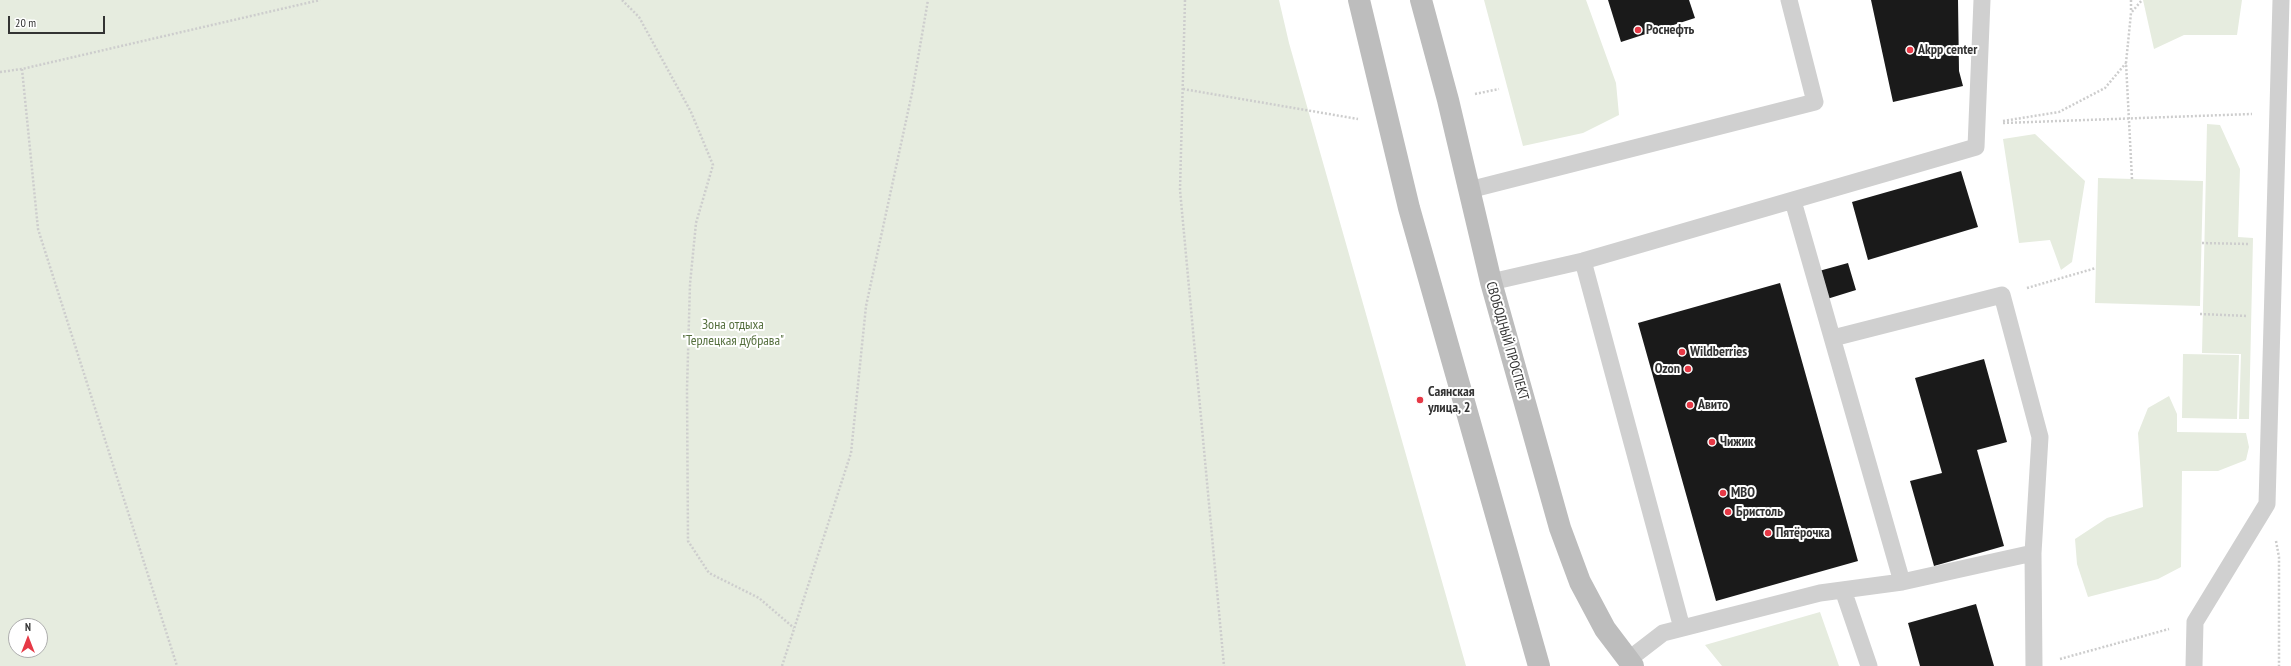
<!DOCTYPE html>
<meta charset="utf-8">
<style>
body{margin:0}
#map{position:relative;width:2291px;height:666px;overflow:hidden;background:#fff;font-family:"PT Sans Narrow",sans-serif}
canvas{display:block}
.north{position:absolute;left:8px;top:618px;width:40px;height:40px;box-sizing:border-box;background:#fff;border:1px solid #adadad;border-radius:50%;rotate:0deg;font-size:11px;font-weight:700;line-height:16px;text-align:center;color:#333}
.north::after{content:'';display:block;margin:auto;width:14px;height:18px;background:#e63946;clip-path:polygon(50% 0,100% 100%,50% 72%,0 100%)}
.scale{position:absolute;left:8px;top:16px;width:97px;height:18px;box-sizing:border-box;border:2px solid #333;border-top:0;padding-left:5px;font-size:12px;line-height:14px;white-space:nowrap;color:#333;-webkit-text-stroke:3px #fff;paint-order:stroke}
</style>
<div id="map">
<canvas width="2291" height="666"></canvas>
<div class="north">N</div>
<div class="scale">20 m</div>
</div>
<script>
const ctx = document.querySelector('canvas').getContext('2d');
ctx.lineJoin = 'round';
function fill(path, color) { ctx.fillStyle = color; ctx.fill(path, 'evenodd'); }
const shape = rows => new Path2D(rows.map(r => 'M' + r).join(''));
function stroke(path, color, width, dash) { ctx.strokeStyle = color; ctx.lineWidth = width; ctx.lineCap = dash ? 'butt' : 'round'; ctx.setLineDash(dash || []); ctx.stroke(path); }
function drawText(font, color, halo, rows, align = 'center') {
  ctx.font = font + ' "PT Sans Narrow",sans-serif'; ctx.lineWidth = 4; ctx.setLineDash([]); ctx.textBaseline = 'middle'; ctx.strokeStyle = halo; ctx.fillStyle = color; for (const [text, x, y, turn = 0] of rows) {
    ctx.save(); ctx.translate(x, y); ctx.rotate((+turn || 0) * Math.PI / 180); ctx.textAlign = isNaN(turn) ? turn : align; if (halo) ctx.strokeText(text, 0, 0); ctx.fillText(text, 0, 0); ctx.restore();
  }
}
fill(shape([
 [0,0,1279,0,1289,43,1466,666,0,666],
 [16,626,40,626,40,650,16,650],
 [1484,0,1586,0,1616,83,1619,115,1583,133,1523,146],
 [2143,0,2242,0,2237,35,2184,35,2154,49],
 [2207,124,2220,125,2240,169,2238,237,2253,238,2249,419,2239,419,2241,354,2202,353],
 [2035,134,2085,181,2072,262,2061,270,2050,240,2019,243,2003,139],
 [2098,178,2203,181,2200,306,2095,303],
 [2183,354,2239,355,2237,419,2182,418],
 [2169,396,2177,414,2177,432,2246,433,2249,447,2246,460,2218,471,2182,471,2181,567,2158,579,2088,597,2077,564,2075,539,2107,518,2143,507,2138,433,2148,408],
 [1820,612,1839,666,1722,666,1705,645]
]), '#e6ecdf');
fill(shape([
 [1608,0,1689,0,1695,18,1621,42],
 [1871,0,1958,0,1959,71,1963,86,1893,102],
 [1961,171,1978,227,1868,260,1852,202],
 [1848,263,1856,290,1827,299,1819,271],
 [1780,283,1858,561,1716,601,1638,323],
 [1984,359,2007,442,1977,450,2004,546,1934,566,1910,481,1942,473,1915,378],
 [1976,604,1994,666,1920,666,1908,623]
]), '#1a1a1a');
stroke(shape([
 [622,0,639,17,691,112,713,165,696,223,690,284,687,389,688,541,709,573,759,598,794,628],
 [1185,0,1180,190,1224,666],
 [2131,0,2131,12],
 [22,69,38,229,177,666],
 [0,72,22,69,320,0],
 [1183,89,1358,119],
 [1475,94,1499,89],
 [2003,121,2059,112,2105,88,2126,63],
 [2003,123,2252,114],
 [2132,179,2126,63,2131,13,2142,0],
 [2202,243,2249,244],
 [2027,288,2096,268],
 [2200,314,2247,316],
 [2276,541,2279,557,2279,666],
 [2060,659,2169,629],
 [782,666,851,453,866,306,912,93,928,0]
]), '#cdcdcd', 2.5, [2, 2]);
stroke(shape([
 [1469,190,1815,102,1789,0],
 [1793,201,1902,582],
 [1583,261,1682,628],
 [1491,282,1583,261,1976,147,1982,0],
 [2033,553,2034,666],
 [1843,590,1869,666],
 [1628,660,1663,633,1820,593,1902,582,2033,553,2040,437,2002,295,1833,338],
 [2194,666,2195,622,2267,504,2281,0]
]), '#d0d0d0', 17);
stroke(shape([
 [1359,0,1409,208,1539,666],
 [1421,0,1448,100,1491,282,1560,528,1580,582,1605,629,1633,666]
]), '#bdbdbd', 22);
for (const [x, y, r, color] of [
 [1638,30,4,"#e63946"],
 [1910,50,4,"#e63946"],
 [1682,352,4,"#e63946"],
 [1688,369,4,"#e63946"],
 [1420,400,4,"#e63946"],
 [1690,405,4,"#e63946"],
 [1712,442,4,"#e63946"],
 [1723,493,4,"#e63946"],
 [1728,512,4,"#e63946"],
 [1768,533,4,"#e63946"]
]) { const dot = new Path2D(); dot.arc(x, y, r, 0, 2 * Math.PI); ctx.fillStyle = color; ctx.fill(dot); stroke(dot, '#fff', 1.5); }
drawText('bold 14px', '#333', '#fff', [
 ["Роснефть",1646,30],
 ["Akpp center",1918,50],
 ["Wildberries",1690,352],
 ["Ozon",1680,369,"right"],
 ["Саянская",1428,392],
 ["улица, 2",1428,408],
 ["Авито",1698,405],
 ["Чижик",1720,442],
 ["МВО",1731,493],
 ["Бристоль",1736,512],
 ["Пятёрочка",1776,533]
], 'left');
drawText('14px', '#56703f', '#fff', [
 ["Зона отдыха",733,325],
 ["\"Терлецкая дубрава\"",733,341]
]);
drawText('14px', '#333', '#fff', [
 ["СВОБОДНЫЙ ПРОСПЕКТ",1507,341,74]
]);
</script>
